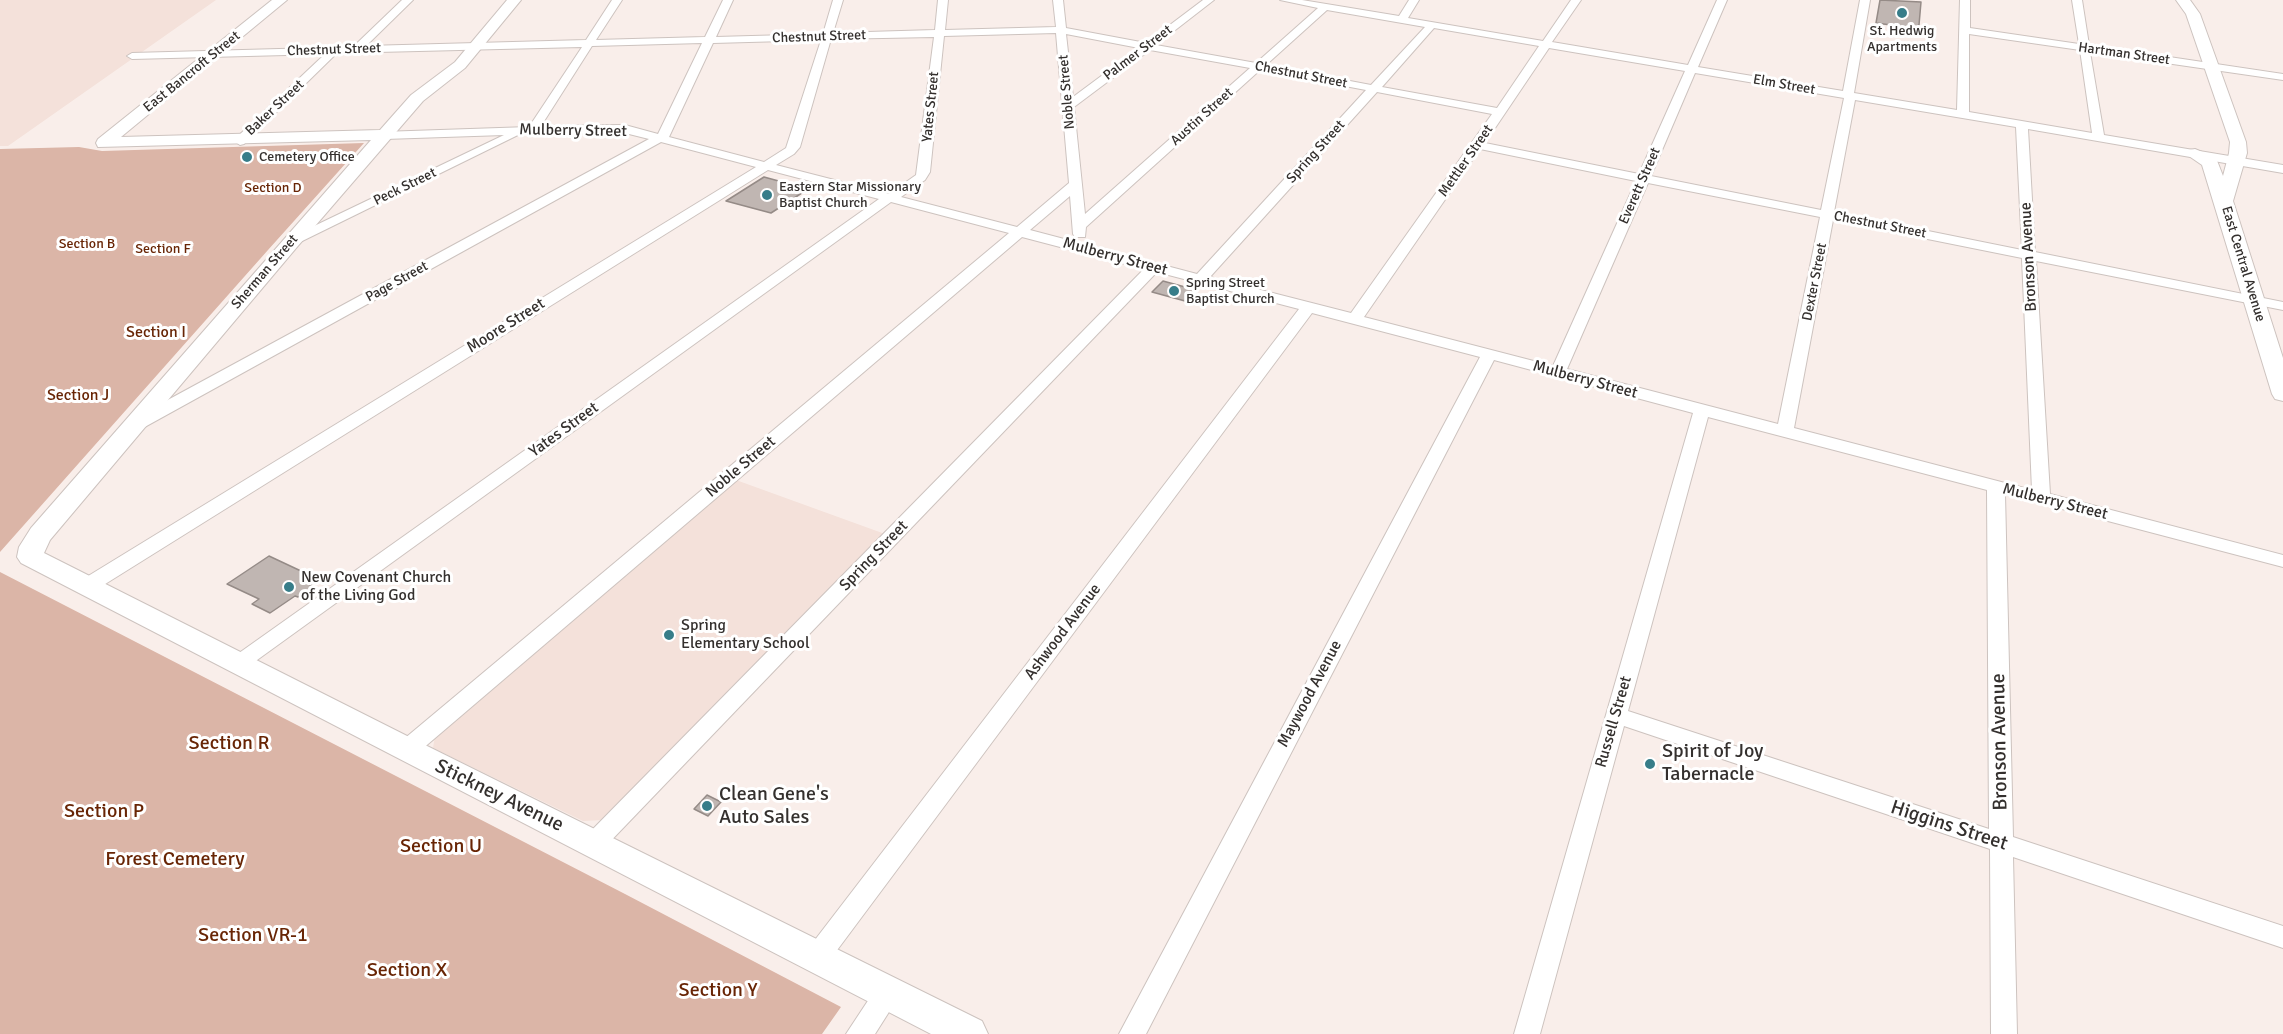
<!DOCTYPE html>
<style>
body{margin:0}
canvas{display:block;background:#f9eeea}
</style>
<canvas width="2283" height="1034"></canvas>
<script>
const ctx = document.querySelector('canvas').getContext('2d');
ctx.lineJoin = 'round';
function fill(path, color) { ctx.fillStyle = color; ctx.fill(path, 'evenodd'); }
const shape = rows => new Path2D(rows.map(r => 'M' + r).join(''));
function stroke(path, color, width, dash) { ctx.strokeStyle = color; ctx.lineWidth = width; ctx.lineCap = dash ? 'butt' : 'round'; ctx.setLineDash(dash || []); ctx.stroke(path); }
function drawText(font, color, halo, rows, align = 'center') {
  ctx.font = font + ' Signika,sans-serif'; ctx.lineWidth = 6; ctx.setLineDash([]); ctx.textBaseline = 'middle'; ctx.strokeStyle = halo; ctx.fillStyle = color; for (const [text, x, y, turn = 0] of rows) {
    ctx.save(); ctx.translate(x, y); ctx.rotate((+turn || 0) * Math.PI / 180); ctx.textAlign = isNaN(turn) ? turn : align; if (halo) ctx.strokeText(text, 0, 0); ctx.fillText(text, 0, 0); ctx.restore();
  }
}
fill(shape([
 [0,0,216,0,8,146,0,146],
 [736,480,885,534,603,820,583,821,433,748,435,736]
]), '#f4e1da');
fill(shape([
 [364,143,268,250,0,552,0,149,79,147,102,151],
 [0,572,625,894,841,1007,822,1034,0,1034]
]), '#dbb5a7');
const building = shape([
 [1880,0,1921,2,1919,25,1913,28,1876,23,1880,0],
 [764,177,808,189,771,213,726,201,764,177],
 [1163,281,1196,290,1185,301,1152,292,1163,281],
 [269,556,318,579,310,585,313,587,298,597,295,596,270,613,252,604,259,599,227,584,269,556],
 [707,795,721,802,708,816,694,809,707,795]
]);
fill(building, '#c0b6b2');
stroke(building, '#958b87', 1.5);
const street = shape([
 [402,0,413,0,366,46,586,40,612,0,622,0,596,40,705,37,723,0,733,0,716,37,823,34,833,0,843,0,833,33,935,30,938,0,948,0,945,30,1056,27,1053,0,1063,0,1066,28,1146,43,1203,0,1214,0,1156,45,1256,63,1318,8,1280,0,1302,0,1399,16,1409,0,1419,0,1408,18,1543,41,1571,0,1581,0,1552,42,1688,65,1717,0,1727,0,1698,67,1843,91,1860,0,1870,0,1854,93,1957,110,1960,0,1970,0,1970,28,2079,44,2072,0,2082,0,2089,45,2283,74,2283,80,2090,52,2104,135,2283,165,2283,173,2028,129,2035,252,2283,302,2283,310,2036,261,2050,494,2283,555,2283,567,2005,494,2013,837,2283,926,2283,948,2013,857,2017,1034,1991,1034,1990,849,1624,726,1540,1034,1514,1034,1693,413,1494,360,1146,1034,1119,1034,1480,357,1312,313,826,965,817,969,808,965,804,957,808,949,1299,309,1157,272,602,850,594,853,586,850,582,843,586,836,1144,269,1022,237,414,756,406,759,398,756,395,750,398,744,1009,233,891,202,246,668,239,671,232,668,229,663,232,658,879,199,768,170,94,591,87,593,80,591,77,586,80,581,756,167,661,142,141,429,129,429,127,425,129,421,649,139,625,133,520,134,290,247,285,246,283,243,285,240,504,135,385,139,381,138,381,132,529,127,582,47,337,53,244,144,240,145,234,141,236,138,325,54,132,59,127,56,132,53,353,47,402,0],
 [1327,10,1402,23,1425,27,1371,85,1266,65,1327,10],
 [1434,28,1539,46,1497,108,1382,87,1434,28],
 [1056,33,1069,183,1017,227,901,197,925,180,930,172,944,36,1056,33],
 [1066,34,1139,48,1073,97,1066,34],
 [1969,34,2080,50,2092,133,1969,112,1969,34],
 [934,37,916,175,889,194,776,165,794,154,800,147,831,39,934,37],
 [821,40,786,148,764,162,669,137,713,43,821,40],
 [702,43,658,134,625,125,541,126,592,46,702,43],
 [1549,48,1685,71,1639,174,1485,143,1549,48],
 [1150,50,1250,68,1085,214,1074,107,1150,50],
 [1260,70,1366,90,1197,274,1030,230,1070,196,1073,234,1075,237,1085,237,1086,227,1260,70],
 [1695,73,1844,98,1821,210,1651,176,1695,73],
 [1377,92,1492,114,1351,313,1210,277,1377,92],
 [1855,100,2016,127,2022,250,1834,212,1855,100],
 [1480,149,1636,181,1553,366,1364,317,1480,149],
 [1648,183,1820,217,1778,424,1567,369,1648,183],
 [1833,220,2022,258,2032,490,1794,428,1833,220],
 [1708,417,1987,490,1989,829,1628,711,1708,417],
 [888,981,897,984,901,993,875,1034,846,1034,879,984,888,981]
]);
const secondary = shape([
 [272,0,287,0,121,137,380,130,411,95,455,62,507,0,521,0,465,68,423,101,297,247,50,540,44,553,417,741,982,1021,988,1034,931,1034,21,563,17,557,19,547,31,528,371,140,98,147,96,143,98,139,272,0],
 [2176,0,2190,0,2200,14,2246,142,2247,153,2233,201,2283,358,2283,401,2275,399,2272,394,2202,165,2186,154,2189,150,2195,149,2216,158,2223,176,2229,153,2230,142,2186,14,2176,0]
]);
stroke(street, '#cdc3bf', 2);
stroke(secondary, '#cdc3bf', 2);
fill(street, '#fff');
fill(secondary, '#fff');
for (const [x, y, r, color] of [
 [1902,13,6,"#377d89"],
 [247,157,6,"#377d89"],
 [767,195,6,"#377d89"],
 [1174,291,6,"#377d89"],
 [289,587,6,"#377d89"],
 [669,635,6,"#377d89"],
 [1650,764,6,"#377d89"],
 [707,806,6,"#377d89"]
]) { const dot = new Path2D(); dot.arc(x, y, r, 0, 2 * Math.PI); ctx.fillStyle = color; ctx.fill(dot); stroke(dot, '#fff', 2); }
drawText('14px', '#34302e', '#fff', [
 ["St. Hedwig",1902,31,"center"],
 ["Apartments",1902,47,"center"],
 ["Cemetery Office",259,157],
 ["Eastern Star Missionary",779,187],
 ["Baptist Church",779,203],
 ["Spring Street",1186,283],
 ["Baptist Church",1186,299]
], 'left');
drawText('14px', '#34302e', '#fff', [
 ["Chestnut Street",819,37,-2],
 ["Chestnut Street",334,50,-2],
 ["Palmer Street",1138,53,-37],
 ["Hartman Street",2124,54,8],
 ["East Bancroft Street",192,72,-39],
 ["Chestnut Street",1301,75,11],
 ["Elm Street",1784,85,10],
 ["Noble Street",1067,92,-95],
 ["Yates Street",931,107,-84],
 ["Baker Street",275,108,-43],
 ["Austin Street",1202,117,-42],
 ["Spring Street",1316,152,-48],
 ["Mettler Street",1466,161,-55],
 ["Everett Street",1640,186,-66],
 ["Peck Street",405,187,-26],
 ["Chestnut Street",1880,225,11],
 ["East Central Avenue",2243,264,73],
 ["Sherman Street",265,272,-49],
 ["Page Street",397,282,-29],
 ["Dexter Street",1815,282,-79]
]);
drawText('14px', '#682505', '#fff', [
 ["Section D",273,188],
 ["Section B",87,244],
 ["Section F",163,249]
]);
drawText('16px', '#34302e', '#fff', [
 ["Mulberry Street",573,131,1],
 ["Mulberry Street",1115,257,15],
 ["Bronson Avenue",2029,257,-93],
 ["Moore Street",506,326,-32],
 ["Mulberry Street",1585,380,15],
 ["Yates Street",564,430,-36],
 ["Noble Street",741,467,-40],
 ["Mulberry Street",2055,502,14],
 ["Spring Street",874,556,-46],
 ["Ashwood Avenue",1063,632,-53],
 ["Maywood Avenue",1310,694,-62],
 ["Russell Street",1614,722,-74]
]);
drawText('16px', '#682505', '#fff', [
 ["Section I",156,333],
 ["Section J",78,396]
]);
drawText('16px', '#34302e', '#fff', [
 ["New Covenant Church",301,578],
 ["of the Living God",301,596],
 ["Spring",681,626],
 ["Elementary School",681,644]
], 'left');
drawText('20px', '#34302e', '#fff', [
 ["Bronson Avenue",2000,742,-91],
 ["Stickney Avenue",499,796,26],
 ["Higgins Street",1949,826,18]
]);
drawText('20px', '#682505', '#fff', [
 ["Section R",229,744],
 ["Section P",104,812],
 ["Section U",441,847],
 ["Forest Cemetery",175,860],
 ["Section VR-1",253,936],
 ["Section X",407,971],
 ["Section Y",718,991]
]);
drawText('20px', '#34302e', '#fff', [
 ["Spirit of Joy",1662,752],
 ["Tabernacle",1662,775],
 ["Clean Gene's",719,795],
 ["Auto Sales",719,818]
], 'left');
</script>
